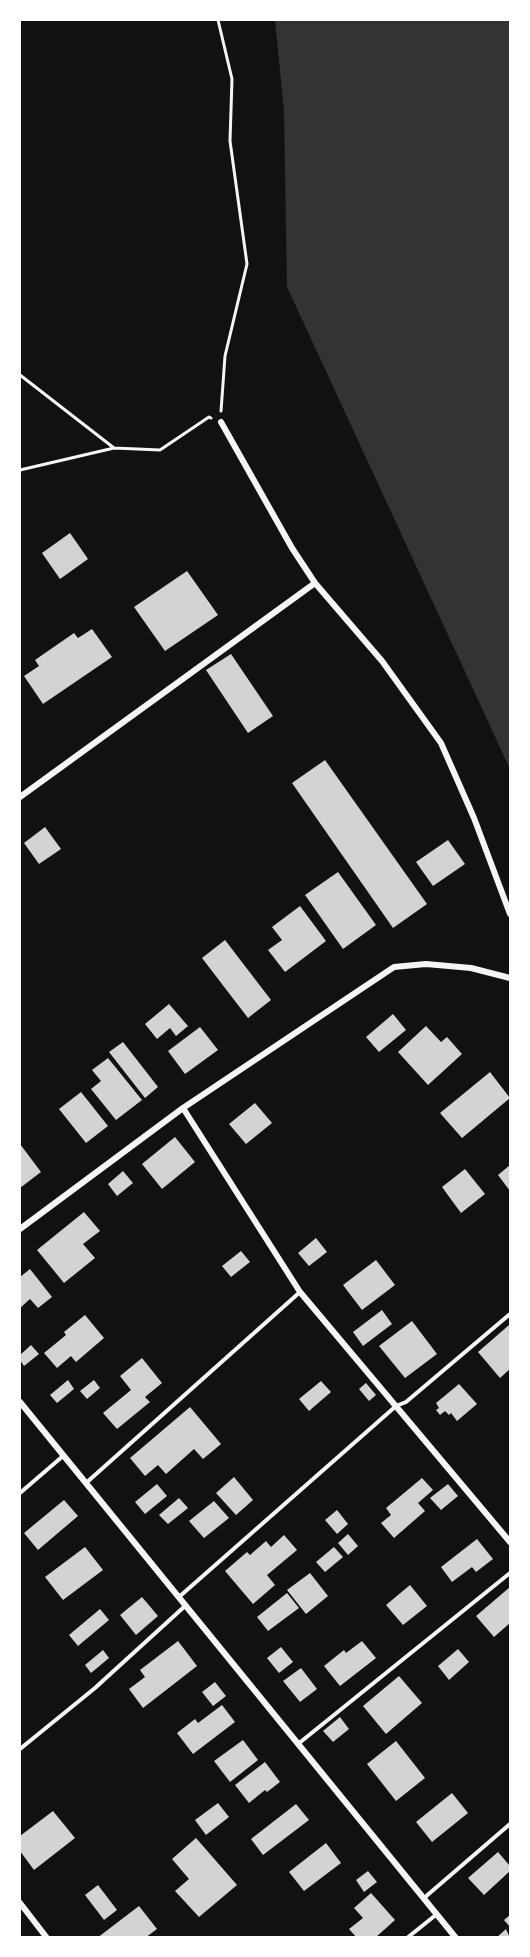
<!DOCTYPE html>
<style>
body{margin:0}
#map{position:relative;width:530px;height:1957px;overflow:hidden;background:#111;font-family:"PT Sans Narrow",sans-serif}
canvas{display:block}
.frame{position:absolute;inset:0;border:21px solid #fff;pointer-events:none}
</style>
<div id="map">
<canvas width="530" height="1957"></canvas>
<div class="frame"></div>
</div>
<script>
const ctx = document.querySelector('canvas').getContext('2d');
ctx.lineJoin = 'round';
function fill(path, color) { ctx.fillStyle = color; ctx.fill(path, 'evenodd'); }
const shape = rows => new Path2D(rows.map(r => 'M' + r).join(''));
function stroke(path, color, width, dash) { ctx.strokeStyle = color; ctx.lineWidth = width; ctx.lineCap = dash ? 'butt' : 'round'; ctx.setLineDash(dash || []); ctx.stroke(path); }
fill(shape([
 [275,20,510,20,510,769,287,287,284,111]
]), '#333');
fill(shape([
 [70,533,88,559,60,579,42,553],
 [187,571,218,615,165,651,134,607],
 [92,629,112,657,43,704,24,676,39,666,35,660,74,633,78,638],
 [231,654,273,716,248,733,206,670],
 [325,760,427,904,393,928,292,783],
 [45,827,61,849,39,864,24,843],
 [448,840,465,864,433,886,416,862],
 [338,872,376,925,343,949,305,895],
 [300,906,326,941,285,972,268,950,282,940,272,927],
 [225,940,271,1000,248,1018,202,958],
 [169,1004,188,1026,176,1036,170,1028,157,1039,145,1024],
 [393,1014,406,1030,379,1052,366,1037],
 [426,1026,441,1042,447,1037,462,1054,428,1085,398,1052],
 [200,1027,218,1050,185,1074,168,1051],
 [123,1042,158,1087,145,1098,109,1052],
 [108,1058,142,1100,116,1120,91,1089,101,1081,92,1070],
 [490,1072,510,1098,462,1138,440,1113],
 [81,1092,108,1126,86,1143,59,1109],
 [255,1103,272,1123,246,1144,229,1124],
 [175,1137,195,1162,162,1189,142,1164],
 [20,1144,41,1172,20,1188],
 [510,1165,510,1191,498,1175],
 [465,1169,485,1194,461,1213,442,1187],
 [123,1171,133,1183,117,1196,108,1184],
 [84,1212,100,1231,83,1244,95,1258,64,1283,37,1250],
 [316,1238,327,1252,309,1266,298,1253],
 [241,1251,250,1262,231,1277,222,1266],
 [376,1260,395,1285,362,1310,343,1285],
 [30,1269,52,1297,38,1308,30,1299,20,1308,20,1277],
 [382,1310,392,1324,363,1346,353,1332],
 [85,1315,104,1338,76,1362,71,1356,57,1368,44,1353,66,1335,64,1332],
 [412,1321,437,1354,405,1378,379,1346],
 [509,1325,510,1369,500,1378,478,1352],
 [31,1345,39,1354,24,1366,20,1360,20,1355],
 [142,1358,162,1383,145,1397,150,1402,117,1429,103,1413,131,1390,120,1376],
 [68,1380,74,1389,57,1403,50,1395],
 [94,1380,100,1388,87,1399,80,1391],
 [321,1381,331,1392,309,1411,299,1399],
 [366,1383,376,1395,369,1401,359,1389],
 [459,1384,477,1404,457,1421,451,1413,449,1415,445,1411,440,1415,436,1410,439,1408,436,1403],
 [190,1407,221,1444,203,1459,194,1449,166,1474,158,1465,145,1476,130,1458],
 [234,1477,253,1500,236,1515,216,1493],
 [422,1478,433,1490,418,1503,425,1511,394,1538,381,1523,391,1515,386,1508],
 [157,1484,167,1496,145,1514,135,1502],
 [448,1484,458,1496,441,1510,430,1498],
 [179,1498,188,1508,168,1524,159,1515],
 [64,1500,78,1516,38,1550,24,1533],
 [214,1501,229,1518,204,1538,189,1521],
 [337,1510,348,1524,337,1534,325,1520],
 [348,1534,358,1546,348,1555,338,1543],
 [284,1535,297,1550,267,1575,275,1585,253,1604,225,1571,247,1552,250,1555,266,1541,271,1547],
 [477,1539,493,1559,476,1572,472,1567,452,1582,441,1567],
 [85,1547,103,1570,63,1600,45,1577],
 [334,1547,343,1557,325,1572,316,1562],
 [310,1573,328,1596,306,1614,287,1590],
 [410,1585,427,1606,403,1625,386,1605],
 [510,1587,510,1623,494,1637,476,1616],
 [287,1593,299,1608,268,1631,257,1617],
 [142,1597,158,1616,136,1635,120,1615],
 [100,1609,109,1620,78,1646,69,1635],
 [178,1641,197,1666,143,1708,129,1689,145,1677,140,1670],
 [362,1641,376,1658,340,1686,324,1666,344,1650,346,1653],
 [281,1647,293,1662,279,1673,267,1658],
 [458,1649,469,1662,449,1680,438,1666],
 [103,1650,109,1658,91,1673,85,1665],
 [301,1668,317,1689,300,1702,283,1681],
 [399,1676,422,1703,386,1734,363,1706],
 [215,1682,226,1696,213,1706,202,1692],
 [222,1705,235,1722,193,1754,177,1733,195,1719,198,1723],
 [340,1717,349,1729,333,1742,323,1731],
 [243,1740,258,1760,230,1782,214,1761],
 [396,1741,425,1778,396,1801,367,1764],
 [265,1762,280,1782,267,1792,265,1790,249,1803,235,1785],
 [452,1793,468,1813,432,1842,416,1822],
 [218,1803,229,1817,206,1835,195,1820],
 [296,1804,309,1820,263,1855,251,1839],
 [53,1811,75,1838,34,1870,20,1851,20,1836],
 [196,1838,237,1885,199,1917,175,1891,189,1879,172,1859],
 [326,1843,341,1863,304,1891,289,1872],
 [498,1852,510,1866,510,1871,484,1895,468,1878],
 [368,1871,377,1882,364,1892,356,1880],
 [98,1885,117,1910,104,1920,85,1895],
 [371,1893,395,1920,375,1938,357,1938,349,1929,363,1918,354,1908],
 [139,1906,157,1929,145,1938,97,1938],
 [510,1915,510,1927,504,1920],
 [506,1929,510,1938,496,1938]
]), '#d3d3d3');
stroke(shape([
 [218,20,232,79,230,141,247,264,225,356,221,411],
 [20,375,114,448],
 [20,470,114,448,160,450,209,417,211,418]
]), '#f5f5f5', 3);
stroke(shape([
 [86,1483,300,1292],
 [20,1493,63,1456],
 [179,1597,396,1406,406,1402,510,1314],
 [298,1744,510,1573],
 [20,1749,95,1688,185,1606],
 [424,1898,510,1824],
 [407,1938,437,1914]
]), '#f5f5f5', 4);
stroke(shape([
 [221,422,292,548,315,583,382,661,441,743,474,818,510,914],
 [20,797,315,583],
 [183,1108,300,1292,510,1542],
 [20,1229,183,1108,394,967,426,964,471,968,510,978],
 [20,1402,456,1938],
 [20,1903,47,1938]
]), '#f5f5f5', 6);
</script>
